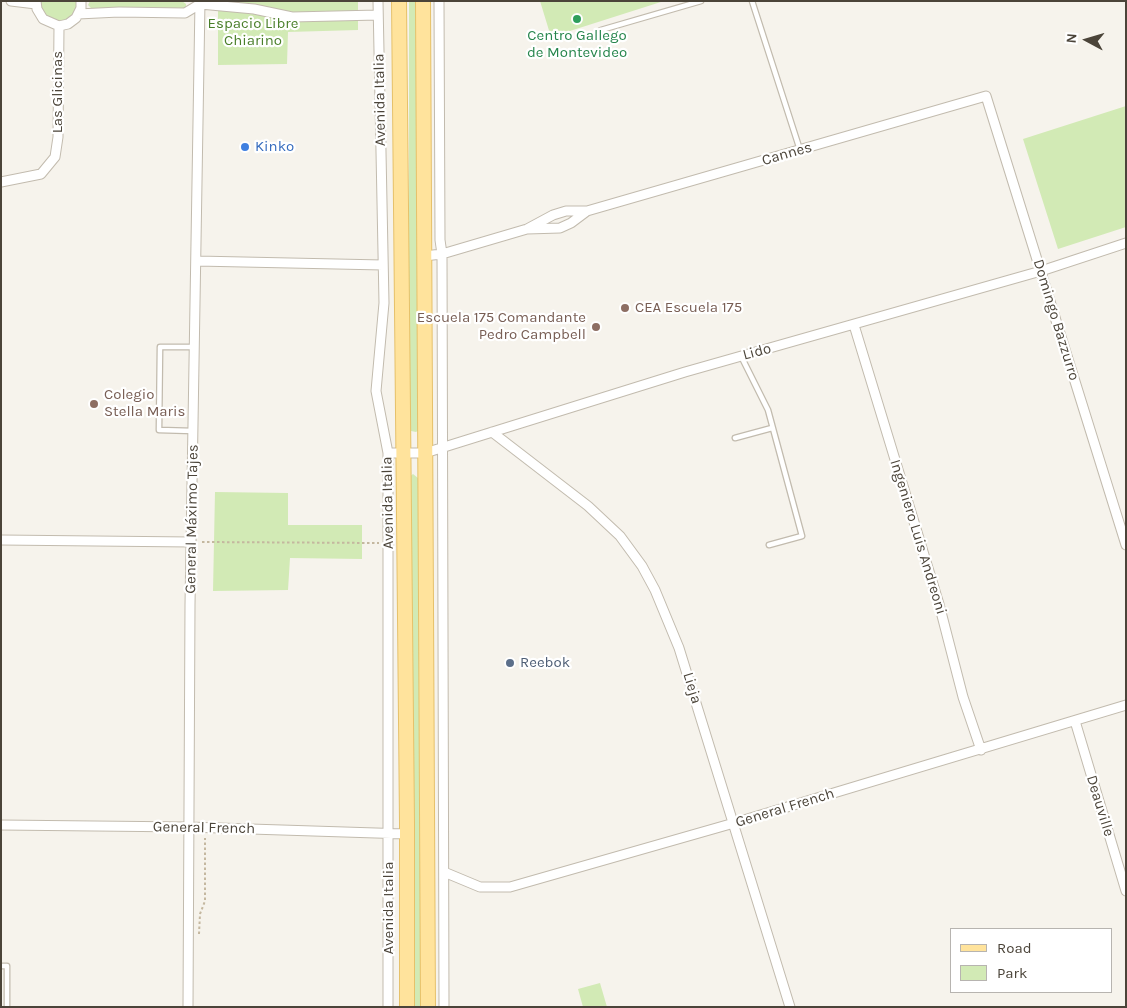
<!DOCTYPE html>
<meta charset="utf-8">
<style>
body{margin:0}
#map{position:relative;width:1127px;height:1008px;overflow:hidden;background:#f6f3ec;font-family:Karla,sans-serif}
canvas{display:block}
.frame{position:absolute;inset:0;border:2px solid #4b4439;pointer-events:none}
.legend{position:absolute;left:950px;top:928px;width:162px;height:65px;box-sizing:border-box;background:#fff;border:1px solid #b7b4b0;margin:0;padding:6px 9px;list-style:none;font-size:15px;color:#4b4439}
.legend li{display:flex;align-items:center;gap:10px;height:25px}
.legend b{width:25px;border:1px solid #b7b4b0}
.north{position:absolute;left:1062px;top:15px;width:50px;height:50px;-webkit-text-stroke:4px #fff;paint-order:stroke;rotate:276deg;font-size:14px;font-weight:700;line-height:20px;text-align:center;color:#4b4439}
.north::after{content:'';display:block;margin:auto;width:18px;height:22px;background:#4b4439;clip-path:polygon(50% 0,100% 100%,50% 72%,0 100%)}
</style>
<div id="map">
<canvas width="1127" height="1008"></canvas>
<div class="frame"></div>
<ul class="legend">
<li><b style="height:6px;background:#ffe39c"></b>Road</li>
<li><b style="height:14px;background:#d2eab5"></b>Park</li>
</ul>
<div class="north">N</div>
</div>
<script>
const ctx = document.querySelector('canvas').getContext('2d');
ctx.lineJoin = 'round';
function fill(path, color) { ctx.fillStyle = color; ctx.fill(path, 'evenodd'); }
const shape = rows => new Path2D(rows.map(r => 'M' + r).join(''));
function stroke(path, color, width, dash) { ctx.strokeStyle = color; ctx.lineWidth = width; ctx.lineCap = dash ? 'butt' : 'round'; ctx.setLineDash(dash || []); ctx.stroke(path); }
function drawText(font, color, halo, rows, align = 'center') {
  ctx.font = font + ' Karla,sans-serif'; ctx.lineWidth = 4.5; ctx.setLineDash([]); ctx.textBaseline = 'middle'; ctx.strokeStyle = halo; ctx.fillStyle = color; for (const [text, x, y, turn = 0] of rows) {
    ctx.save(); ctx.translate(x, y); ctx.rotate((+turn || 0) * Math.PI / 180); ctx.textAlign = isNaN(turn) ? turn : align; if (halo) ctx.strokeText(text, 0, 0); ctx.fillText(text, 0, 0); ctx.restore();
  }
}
fill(shape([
 [39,1,76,1,77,5,71,18,56,23,43,16],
 [90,1,182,1,186,4,186,8,182,9,92,9,88,5],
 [218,1,358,1,358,30,288,32,287,64,218,65],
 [409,1,417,1,419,430,416,432,411,431,409,420],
 [540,1,664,1,551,37],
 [1126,106,1126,227,1058,249,1023,139],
 [413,474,418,478,421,1007,411,1007,409,477],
 [215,492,288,493,288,525,362,525,362,559,290,558,288,590,213,591],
 [600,983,607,1007,583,1007,578,989]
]), '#d2eab5');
const service = shape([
 [752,1,800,150],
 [601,30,701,1],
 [741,356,768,410,802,536,769,545],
 [193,431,159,430,160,347,194,347],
 [735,438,772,428],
 [1,966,7,966,7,1007]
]);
const minor = shape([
 [11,1,36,4],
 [36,1,37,9,43,19,59,26,68,24,76,18,81,8,81,1],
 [378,1,384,303,376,391,388,453,388,1007],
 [439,1,440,240,442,254,444,1007],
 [200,4,254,9,292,17,378,15],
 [78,14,119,12,185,13,200,4],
 [1,182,41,174,55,157,58,137,59,26],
 [527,229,560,228,571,223,587,211],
 [424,256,442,254,527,229,553,215,566,211,587,211,986,96,1126,545],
 [197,261,383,265],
 [854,325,939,604,963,697,981,750],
 [492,432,588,506,620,536,642,566,655,590,679,648,790,1007],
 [388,453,425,453,685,372,1041,271,1126,243],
 [1,540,191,542],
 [1075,721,1126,891],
 [1,825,188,827,407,834],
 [444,872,480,887,510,887,734,823,1126,705],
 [188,1007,190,605,200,1]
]);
const primary = shape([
 [399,1,407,824,407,1007],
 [423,1,428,1007]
]);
stroke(service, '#c2bbae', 7);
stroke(minor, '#c2bbae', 11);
stroke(primary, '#e6c16a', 16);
stroke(shape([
 [202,542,379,543],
 [199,934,200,914,205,901,205,838]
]), '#c4b79f', 2, [2.5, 2.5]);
stroke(service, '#fff', 4.5);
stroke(minor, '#fff', 9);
stroke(primary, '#ffe39c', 14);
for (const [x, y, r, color] of [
 [577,19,5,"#2e9e5b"],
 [245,147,5,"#3f7fe0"],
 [625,308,5,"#8d6e63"],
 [596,327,5,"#8d6e63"],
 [94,404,5,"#8d6e63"],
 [510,663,5,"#5c6f8a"]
]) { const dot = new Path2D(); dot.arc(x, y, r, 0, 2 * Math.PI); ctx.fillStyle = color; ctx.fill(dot); stroke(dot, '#fff', 2); }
drawText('15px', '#4a7f2a', '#fff', [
 ["Espacio Libre",253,24],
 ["Chiarino",253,41]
]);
drawText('15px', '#27864d', '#fff', [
 ["Centro Gallego",577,36],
 ["de Montevideo",577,53]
]);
drawText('15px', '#4b4439', '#fff', [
 ["Las Glicinas",58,92,-90],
 ["Avenida Italia",380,100,-91],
 ["Cannes",787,154,-16],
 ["Domingo Bazzurro",1056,320,73],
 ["Lido",757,352,-15],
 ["Avenida Italia",388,503,-91],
 ["General Máximo Tajes",192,519,-89],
 ["Ingeniero Luis Andreoni",918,537,73],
 ["Lieja",692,688,73],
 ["Deauville",1100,806,73],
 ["General French",785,808,-17],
 ["General French",204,828,1],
 ["Avenida Italia",389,908,-90]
]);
drawText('15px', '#366cbe', '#fff', [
 ["Kinko",255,147]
], 'left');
drawText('15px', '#785e54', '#fff', [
 ["CEA Escuela 175",635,308],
 ["Escuela 175 Comandante",586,318,"right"],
 ["Pedro Campbell",586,335,"right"],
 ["Colegio",104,395],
 ["Stella Maris",104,412]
], 'left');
drawText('15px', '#4e5e75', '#fff', [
 ["Reebok",520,663]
], 'left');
</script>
